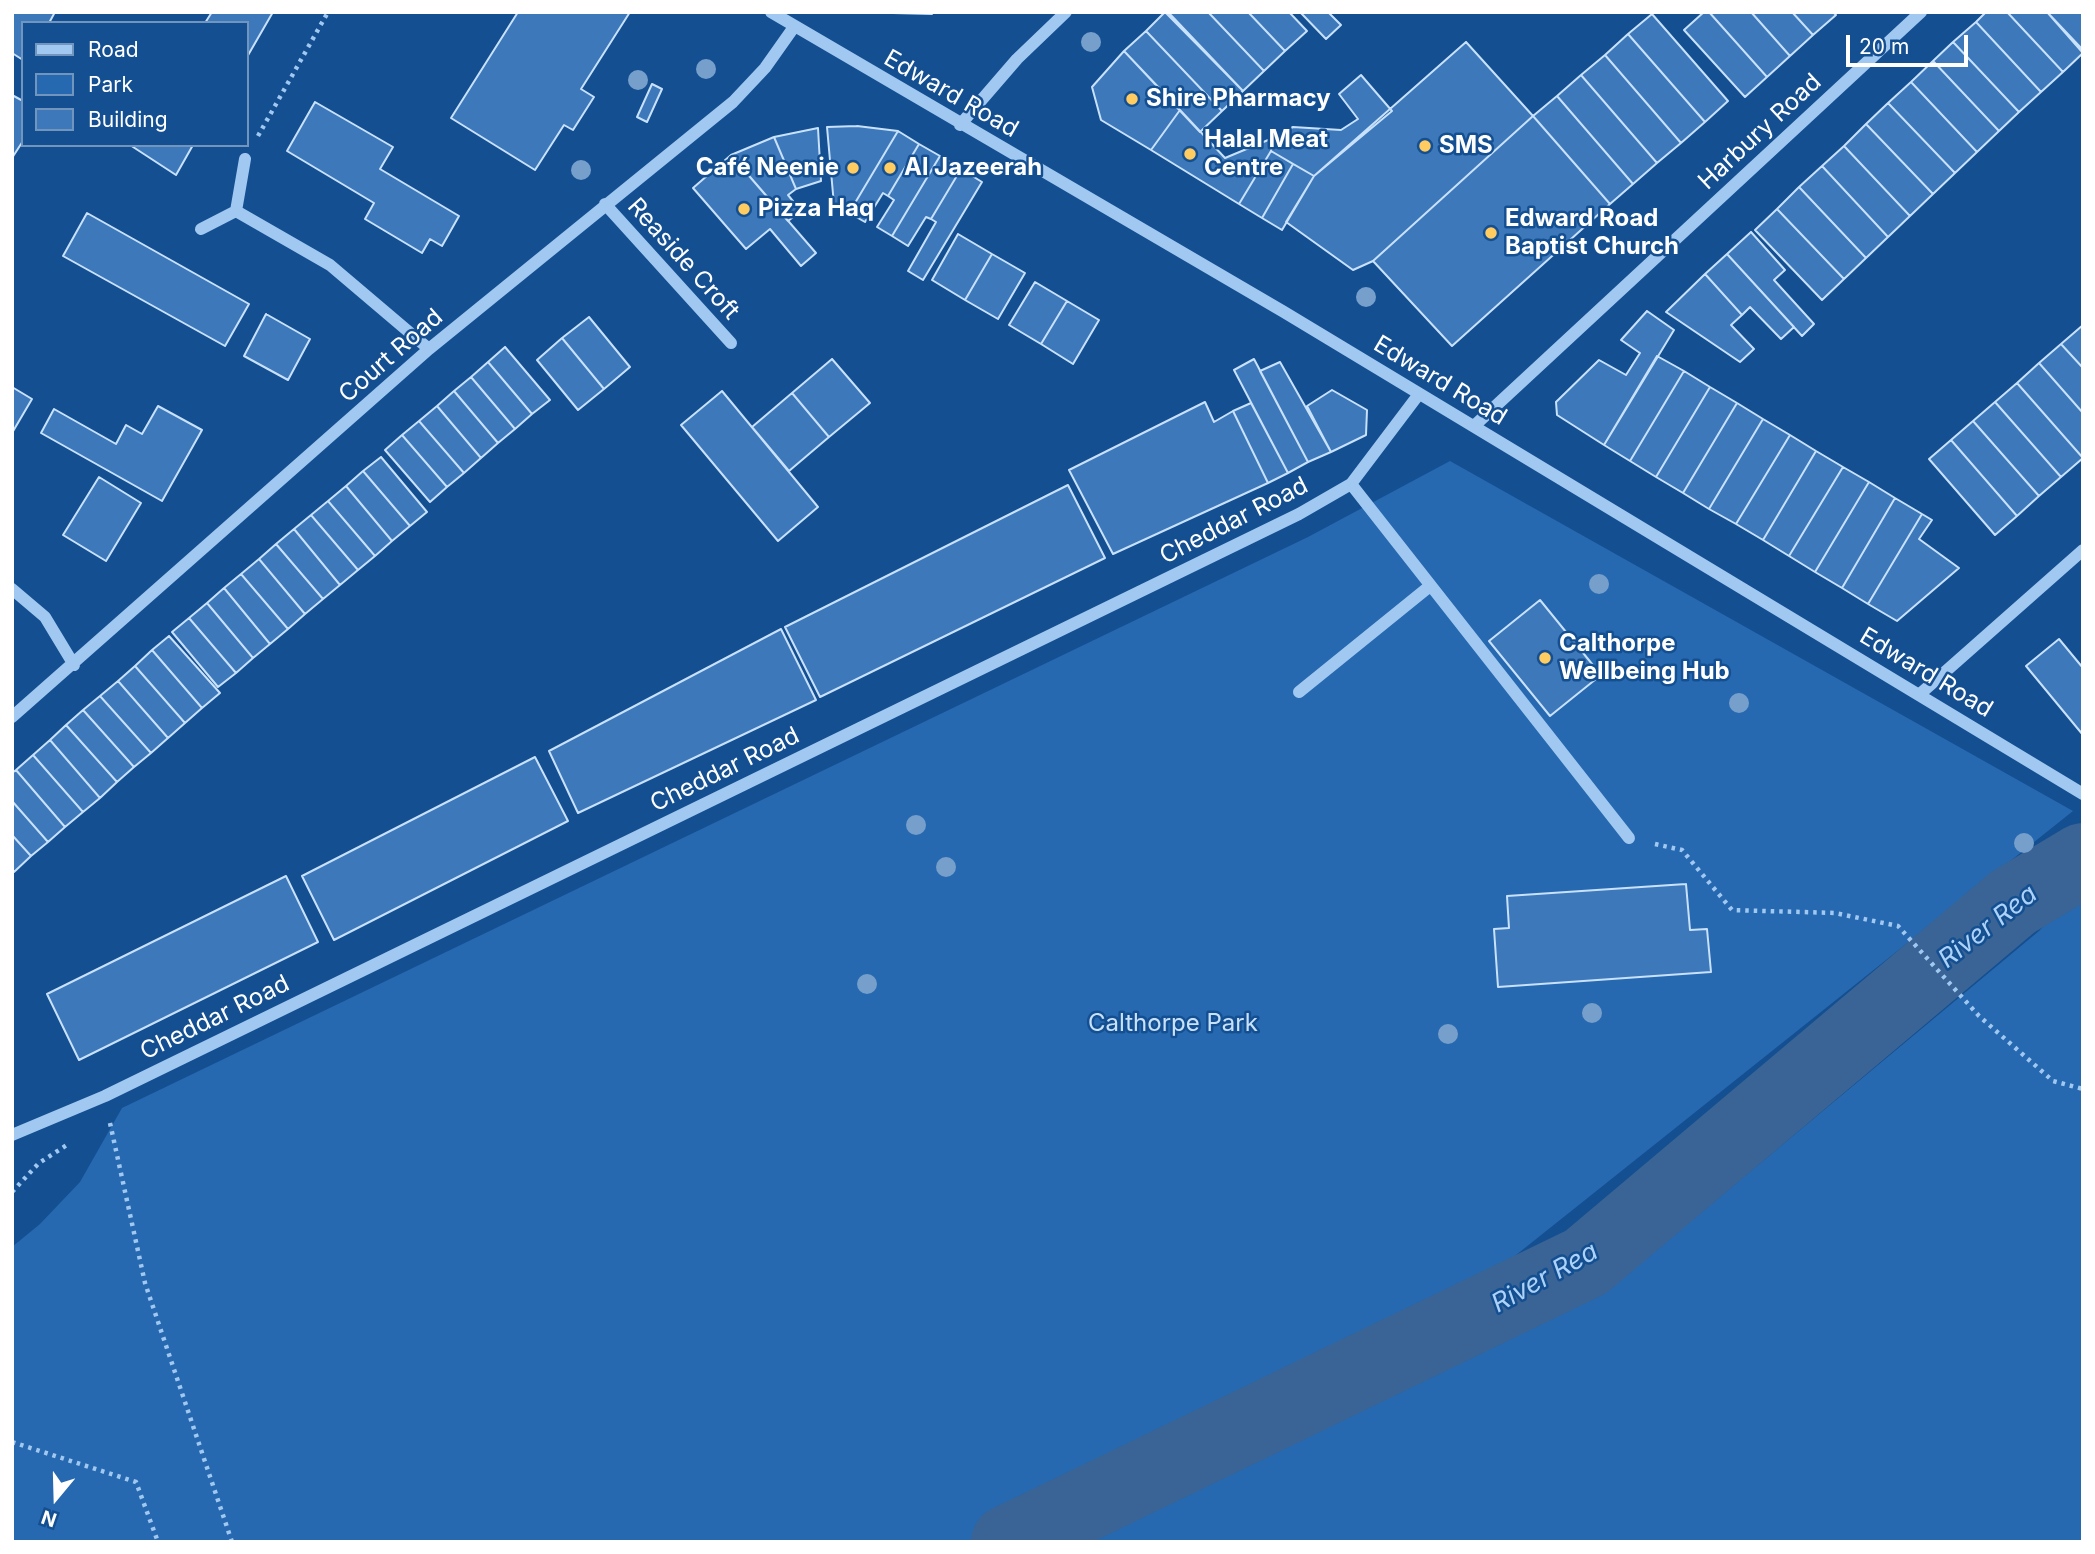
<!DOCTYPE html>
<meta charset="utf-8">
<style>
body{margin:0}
#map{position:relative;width:2095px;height:1554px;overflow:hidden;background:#144f91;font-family:Inter,sans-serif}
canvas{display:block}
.frame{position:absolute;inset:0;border:14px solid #fff;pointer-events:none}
.legend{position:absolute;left:21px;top:21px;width:228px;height:126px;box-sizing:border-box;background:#144f91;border:2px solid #7295bd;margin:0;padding:9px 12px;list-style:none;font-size:21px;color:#fff}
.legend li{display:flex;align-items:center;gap:14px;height:35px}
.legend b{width:35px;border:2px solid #7295bd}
.north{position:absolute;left:21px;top:1463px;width:70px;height:70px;-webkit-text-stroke:5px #144f91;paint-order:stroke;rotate:199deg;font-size:19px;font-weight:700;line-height:28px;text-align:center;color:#fff}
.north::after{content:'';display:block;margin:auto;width:24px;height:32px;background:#fff;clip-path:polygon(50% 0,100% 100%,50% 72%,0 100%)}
.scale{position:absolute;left:1846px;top:35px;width:122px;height:32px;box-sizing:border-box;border:4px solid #fff;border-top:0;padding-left:9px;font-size:21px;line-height:24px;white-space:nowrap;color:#fff;-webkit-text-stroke:5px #144f91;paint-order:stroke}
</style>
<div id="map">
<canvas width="2095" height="1554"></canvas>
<div class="frame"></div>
<ul class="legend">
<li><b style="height:9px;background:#a1c8f1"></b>Road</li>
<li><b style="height:19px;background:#2669b0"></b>Park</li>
<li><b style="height:19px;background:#3d78ba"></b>Building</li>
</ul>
<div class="north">N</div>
<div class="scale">20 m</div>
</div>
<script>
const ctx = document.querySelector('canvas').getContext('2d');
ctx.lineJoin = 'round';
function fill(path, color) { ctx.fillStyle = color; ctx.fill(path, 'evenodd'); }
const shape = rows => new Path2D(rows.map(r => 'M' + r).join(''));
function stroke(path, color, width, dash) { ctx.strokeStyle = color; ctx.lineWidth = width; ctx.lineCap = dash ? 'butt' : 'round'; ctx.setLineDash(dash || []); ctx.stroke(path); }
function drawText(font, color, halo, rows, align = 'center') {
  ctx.font = font + ' Inter,sans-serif'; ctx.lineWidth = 5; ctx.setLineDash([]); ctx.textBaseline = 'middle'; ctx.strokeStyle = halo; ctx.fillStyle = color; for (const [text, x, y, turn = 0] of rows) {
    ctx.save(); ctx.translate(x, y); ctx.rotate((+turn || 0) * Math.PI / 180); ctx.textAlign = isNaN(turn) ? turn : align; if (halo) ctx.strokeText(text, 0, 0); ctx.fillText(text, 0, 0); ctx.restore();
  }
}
fill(shape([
 [1450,461,2073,811,1432,1322,974,1542,12,1542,12,1247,40,1224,80,1182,122,1108,1308,537],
 [2083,885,2083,1542,1065,1542,1609,1289,2039,931]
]), '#2669b0');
stroke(shape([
 [1008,1542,1586,1262,2013,902,2083,860]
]), '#396495', 74);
const building = shape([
 [12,12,55,12,49,23,23,23,23,60,12,53,12,12],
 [212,12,273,12,247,57,247,23,205,23,212,12],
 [518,12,630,12,581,89,594,97,573,130,564,125,535,170,451,118,518,12],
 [889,12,932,12,932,14,893,13,889,12],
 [1165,12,1243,91,1222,111,1146,31,1165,12],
 [1168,12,1208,12,1264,71,1243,91,1168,12],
 [1208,12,1248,12,1285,51,1264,71,1208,12],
 [1248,12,1289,12,1307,31,1285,51,1248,12],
 [1300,12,1328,12,1341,25,1326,39,1300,12],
 [1704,12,1709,12,1767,77,1745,97,1684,30,1704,12],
 [1709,12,1751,12,1790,56,1767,77,1709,12],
 [1751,12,1792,12,1813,35,1790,56,1751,12],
 [1792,12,1833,12,1836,15,1813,35,1792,12],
 [1986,12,2007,12,2063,72,2041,92,1976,22,1986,12],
 [2007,12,2047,12,2083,53,2063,72,2007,12],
 [2047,12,2083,12,2083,50,2047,12],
 [1652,14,1728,101,1705,122,1628,34,1652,14],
 [1976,22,2041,92,2019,112,1953,42,1976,22],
 [1146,31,1222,111,1200,132,1124,51,1146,31],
 [1628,34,1705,122,1681,143,1605,55,1628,34],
 [1466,42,1533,116,1373,261,1353,270,1286,222,1314,176,1466,42],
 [1953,42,2019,112,1999,131,1933,61,1953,42],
 [1124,51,1180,110,1151,150,1101,120,1092,87,1124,51],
 [1605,55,1681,143,1657,163,1581,75,1605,55],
 [1933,61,1999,131,1977,152,1911,82,1933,61],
 [1361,75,1392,111,1314,176,1271,151,1273,138,1293,127,1341,130,1358,119,1339,94,1361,75],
 [1581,75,1657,163,1633,184,1557,96,1581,75],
 [1911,82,1977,152,1955,173,1888,103,1911,82],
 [652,84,662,89,647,122,637,117,652,84],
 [12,95,23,101,23,141,12,158,12,95],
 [1557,96,1633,184,1610,204,1533,116,1557,96],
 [315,102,393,147,380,169,459,216,442,246,430,239,422,253,365,219,374,203,287,151,315,102],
 [1888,103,1955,173,1933,194,1866,124,1888,103],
 [1180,110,1225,158,1273,138,1271,151,1239,204,1151,150,1180,110],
 [1533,116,1610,204,1452,346,1373,261,1533,116],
 [1866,124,1933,194,1910,216,1844,146,1866,124],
 [857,126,898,131,849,213,834,205,827,127,857,126],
 [818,128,821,181,796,189,774,137,818,128],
 [898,131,919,144,888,196,883,193,865,222,849,213,898,131],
 [774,137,796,189,788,195,801,211,788,221,731,155,774,137],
 [919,144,940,156,892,236,877,227,894,200,888,196,919,144],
 [130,145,193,145,176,175,130,145],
 [1844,146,1910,216,1888,237,1822,166,1844,146],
 [1271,151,1293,164,1262,218,1239,204,1271,151],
 [731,155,816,253,801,266,770,229,746,249,693,188,731,155],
 [940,156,961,169,931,219,926,217,908,246,892,236,940,156],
 [1293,164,1314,176,1282,230,1262,218,1293,164],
 [1822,166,1888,237,1866,258,1799,187,1822,166],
 [961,169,982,182,923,280,908,271,936,222,931,219,961,169],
 [1799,187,1866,258,1844,279,1777,209,1799,187],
 [1777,209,1844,279,1822,300,1755,230,1777,209],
 [87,213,249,304,225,346,63,256,87,213],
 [1751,232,1785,270,1774,280,1814,324,1802,336,1727,254,1751,232],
 [958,234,992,254,965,300,932,280,958,234],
 [992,254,1025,273,998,319,965,300,992,254],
 [1727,254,1794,327,1781,339,1750,307,1742,315,1705,274,1727,254],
 [1705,274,1742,315,1731,325,1754,349,1740,362,1666,312,1705,274],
 [1035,282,1067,301,1041,344,1009,325,1035,282],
 [1067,301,1099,320,1073,364,1041,344,1067,301],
 [1647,311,1674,330,1604,445,1557,415,1556,402,1599,360,1626,375,1640,353,1621,340,1647,311],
 [266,314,310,339,288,380,244,356,266,314],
 [589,317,630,367,604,389,562,338,589,317],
 [2083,325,2083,368,2061,344,2083,325],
 [562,338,604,389,578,410,537,360,562,338],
 [2061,344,2083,368,2083,413,2039,363,2061,344],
 [505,347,550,400,532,414,488,362,505,347],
 [1657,356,1684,371,1630,461,1604,445,1657,356],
 [832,359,870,403,829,437,792,393,832,359],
 [1254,359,1308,462,1288,473,1234,370,1254,359],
 [488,362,532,414,515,429,471,377,488,362],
 [1280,362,1331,452,1308,462,1260,371,1280,362],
 [2039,363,2083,413,2083,458,2017,383,2039,363],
 [1684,371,1710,387,1656,477,1630,461,1684,371],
 [471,377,515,429,498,443,454,391,471,377],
 [2017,383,2083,458,2061,477,1995,402,2017,383],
 [12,387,32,399,12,433,12,387],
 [1710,387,1737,403,1683,493,1656,477,1710,387],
 [1332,390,1367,410,1366,435,1331,452,1307,406,1332,390],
 [454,391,498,443,481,458,437,406,454,391],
 [722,391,818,507,778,541,681,425,722,391],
 [792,393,829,437,789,471,752,427,792,393],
 [1205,402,1214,422,1233,411,1268,483,1113,554,1069,470,1205,402],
 [1995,402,2061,477,2039,496,1973,421,1995,402],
 [1251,403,1288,473,1268,483,1233,411,1251,403],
 [1737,403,1763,419,1709,509,1683,493,1737,403],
 [158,406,202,430,162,501,41,433,54,409,116,444,126,425,142,434,158,406],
 [437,406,481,458,464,473,419,421,437,406],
 [1763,419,1790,435,1736,524,1709,509,1763,419],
 [419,421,464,473,447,487,402,435,419,421],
 [1973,421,2039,496,2017,516,1951,440,1973,421],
 [402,435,447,487,430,502,385,450,402,435],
 [1790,435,1816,451,1763,540,1736,524,1790,435],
 [1951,440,2017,516,1995,535,1929,459,1951,440],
 [1816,451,1843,467,1789,556,1763,540,1816,451],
 [381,457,427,512,410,526,363,471,381,457],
 [1843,467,1869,482,1815,572,1789,556,1843,467],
 [363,471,410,526,392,541,346,486,363,471],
 [99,477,141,503,106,561,63,535,99,477],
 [1869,482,1895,498,1842,588,1815,572,1869,482],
 [1068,485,1105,558,820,697,785,627,1068,485],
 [346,486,392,541,375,556,328,501,346,486],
 [1895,498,1922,514,1868,604,1842,588,1895,498],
 [328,501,375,556,358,570,311,515,328,501],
 [1922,514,1932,520,1919,539,1959,568,1897,621,1868,604,1922,514],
 [311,515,358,570,340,585,294,529,311,515],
 [294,529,340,585,323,599,276,544,294,529],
 [276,544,323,599,305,614,259,559,276,544],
 [259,559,305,614,288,629,241,574,259,559],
 [241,574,288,629,270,644,224,588,241,574],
 [224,588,270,644,253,658,207,603,224,588],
 [1540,600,1601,675,1550,716,1489,641,1540,600],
 [207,603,253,658,236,673,189,618,207,603],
 [189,618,236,673,218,687,172,632,189,618],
 [781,629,816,700,578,813,549,751,781,629],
 [169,636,220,693,202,708,152,650,169,636],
 [2059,639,2083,668,2083,735,2026,666,2059,639],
 [152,650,202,708,185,723,135,666,152,650],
 [135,666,185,723,168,738,118,681,135,666],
 [118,681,168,738,151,753,100,696,118,681],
 [100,696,151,753,134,767,83,710,100,696],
 [83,710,134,767,117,782,66,725,83,710],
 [66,725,117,782,100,798,50,740,66,725],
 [50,740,100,798,83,812,33,755,50,740],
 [33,755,83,812,65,827,16,770,33,755],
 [535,757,568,821,334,940,302,876,535,757],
 [16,770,65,827,48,842,12,801,12,773,16,770],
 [12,801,48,842,31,856,12,835,12,801],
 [12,835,31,856,14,872,12,869,12,835],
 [286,876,318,942,79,1060,47,994,286,876],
 [1686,884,1690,930,1707,929,1711,972,1498,987,1494,929,1509,928,1507,896,1686,884]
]);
fill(building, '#3d78ba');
stroke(building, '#c8e1fc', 2);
stroke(shape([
 [258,136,328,12],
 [1655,844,1682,850,1732,910,1835,913,1898,926,1979,1016,2053,1081,2083,1089],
 [110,1123,145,1283,232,1542],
 [12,1192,39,1163,70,1143],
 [12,1442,136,1482,158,1542]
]), '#a1c8f1', 4.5, [3.5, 5]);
stroke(shape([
 [771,12,1284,312,2083,794],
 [960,125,1017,59,1066,12],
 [605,204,731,343],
 [236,211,330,265,429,349],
 [201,229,236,211,245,159],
 [1474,426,1921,12],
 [1351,484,1629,838],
 [12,589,45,617,74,665],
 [1299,692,1430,586],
 [1920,694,2083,550],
 [12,717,429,349,733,102,765,68,794,27],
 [12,1135,105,1096,1299,514,1351,484,1419,394]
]), '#a1c8f1', 12);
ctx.fillStyle = '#779fcc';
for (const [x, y] of [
 [1091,42],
 [706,69],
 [638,80],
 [581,170],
 [1366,297],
 [1599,584],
 [1739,703],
 [916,825],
 [2024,843],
 [946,867],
 [867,984],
 [1592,1013],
 [1448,1034]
]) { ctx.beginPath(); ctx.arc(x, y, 10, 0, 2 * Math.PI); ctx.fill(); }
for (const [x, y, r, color] of [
 [1132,99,7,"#ffcc61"],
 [1425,146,7,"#ffcc61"],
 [1190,154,7,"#ffcc61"],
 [853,168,7,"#ffcc61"],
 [890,168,7,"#ffcc61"],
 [744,209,7,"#ffcc61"],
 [1491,233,7,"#ffcc61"],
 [1545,658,7,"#ffcc61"]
]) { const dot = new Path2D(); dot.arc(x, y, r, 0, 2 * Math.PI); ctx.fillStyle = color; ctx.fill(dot); stroke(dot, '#144f91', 2.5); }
drawText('24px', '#fff', '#144f91', [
 ["Edward Road",951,94,30],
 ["Harbury Road",1760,132,-43],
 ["Reaside Croft",683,259,48],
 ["Court Road",391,356,-41],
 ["Edward Road",1440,381,31],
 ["Cheddar Road",1234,521,-27],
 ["Edward Road",1926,673,31],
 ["Cheddar Road",725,770,-26],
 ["Cheddar Road",215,1018,-26]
]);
drawText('bold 24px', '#fff', '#144f91', [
 ["Shire Pharmacy",1146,99],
 ["Halal Meat",1204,140],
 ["Centre",1204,168],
 ["SMS",1439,146],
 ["Café Neenie",839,168,"right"],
 ["Al Jazeerah",904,168],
 ["Pizza Haq",758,209],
 ["Edward Road",1505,219],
 ["Baptist Church",1505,247],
 ["Calthorpe",1559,644],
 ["Wellbeing Hub",1559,672]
], 'left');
drawText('24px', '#c8e1fc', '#144f91', [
 ["Calthorpe Park",1173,1024]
]);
drawText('italic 26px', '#add2f8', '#144f91', [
 ["River Rea",1988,927,-38],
 ["River Rea",1545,1278,-29]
]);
</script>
